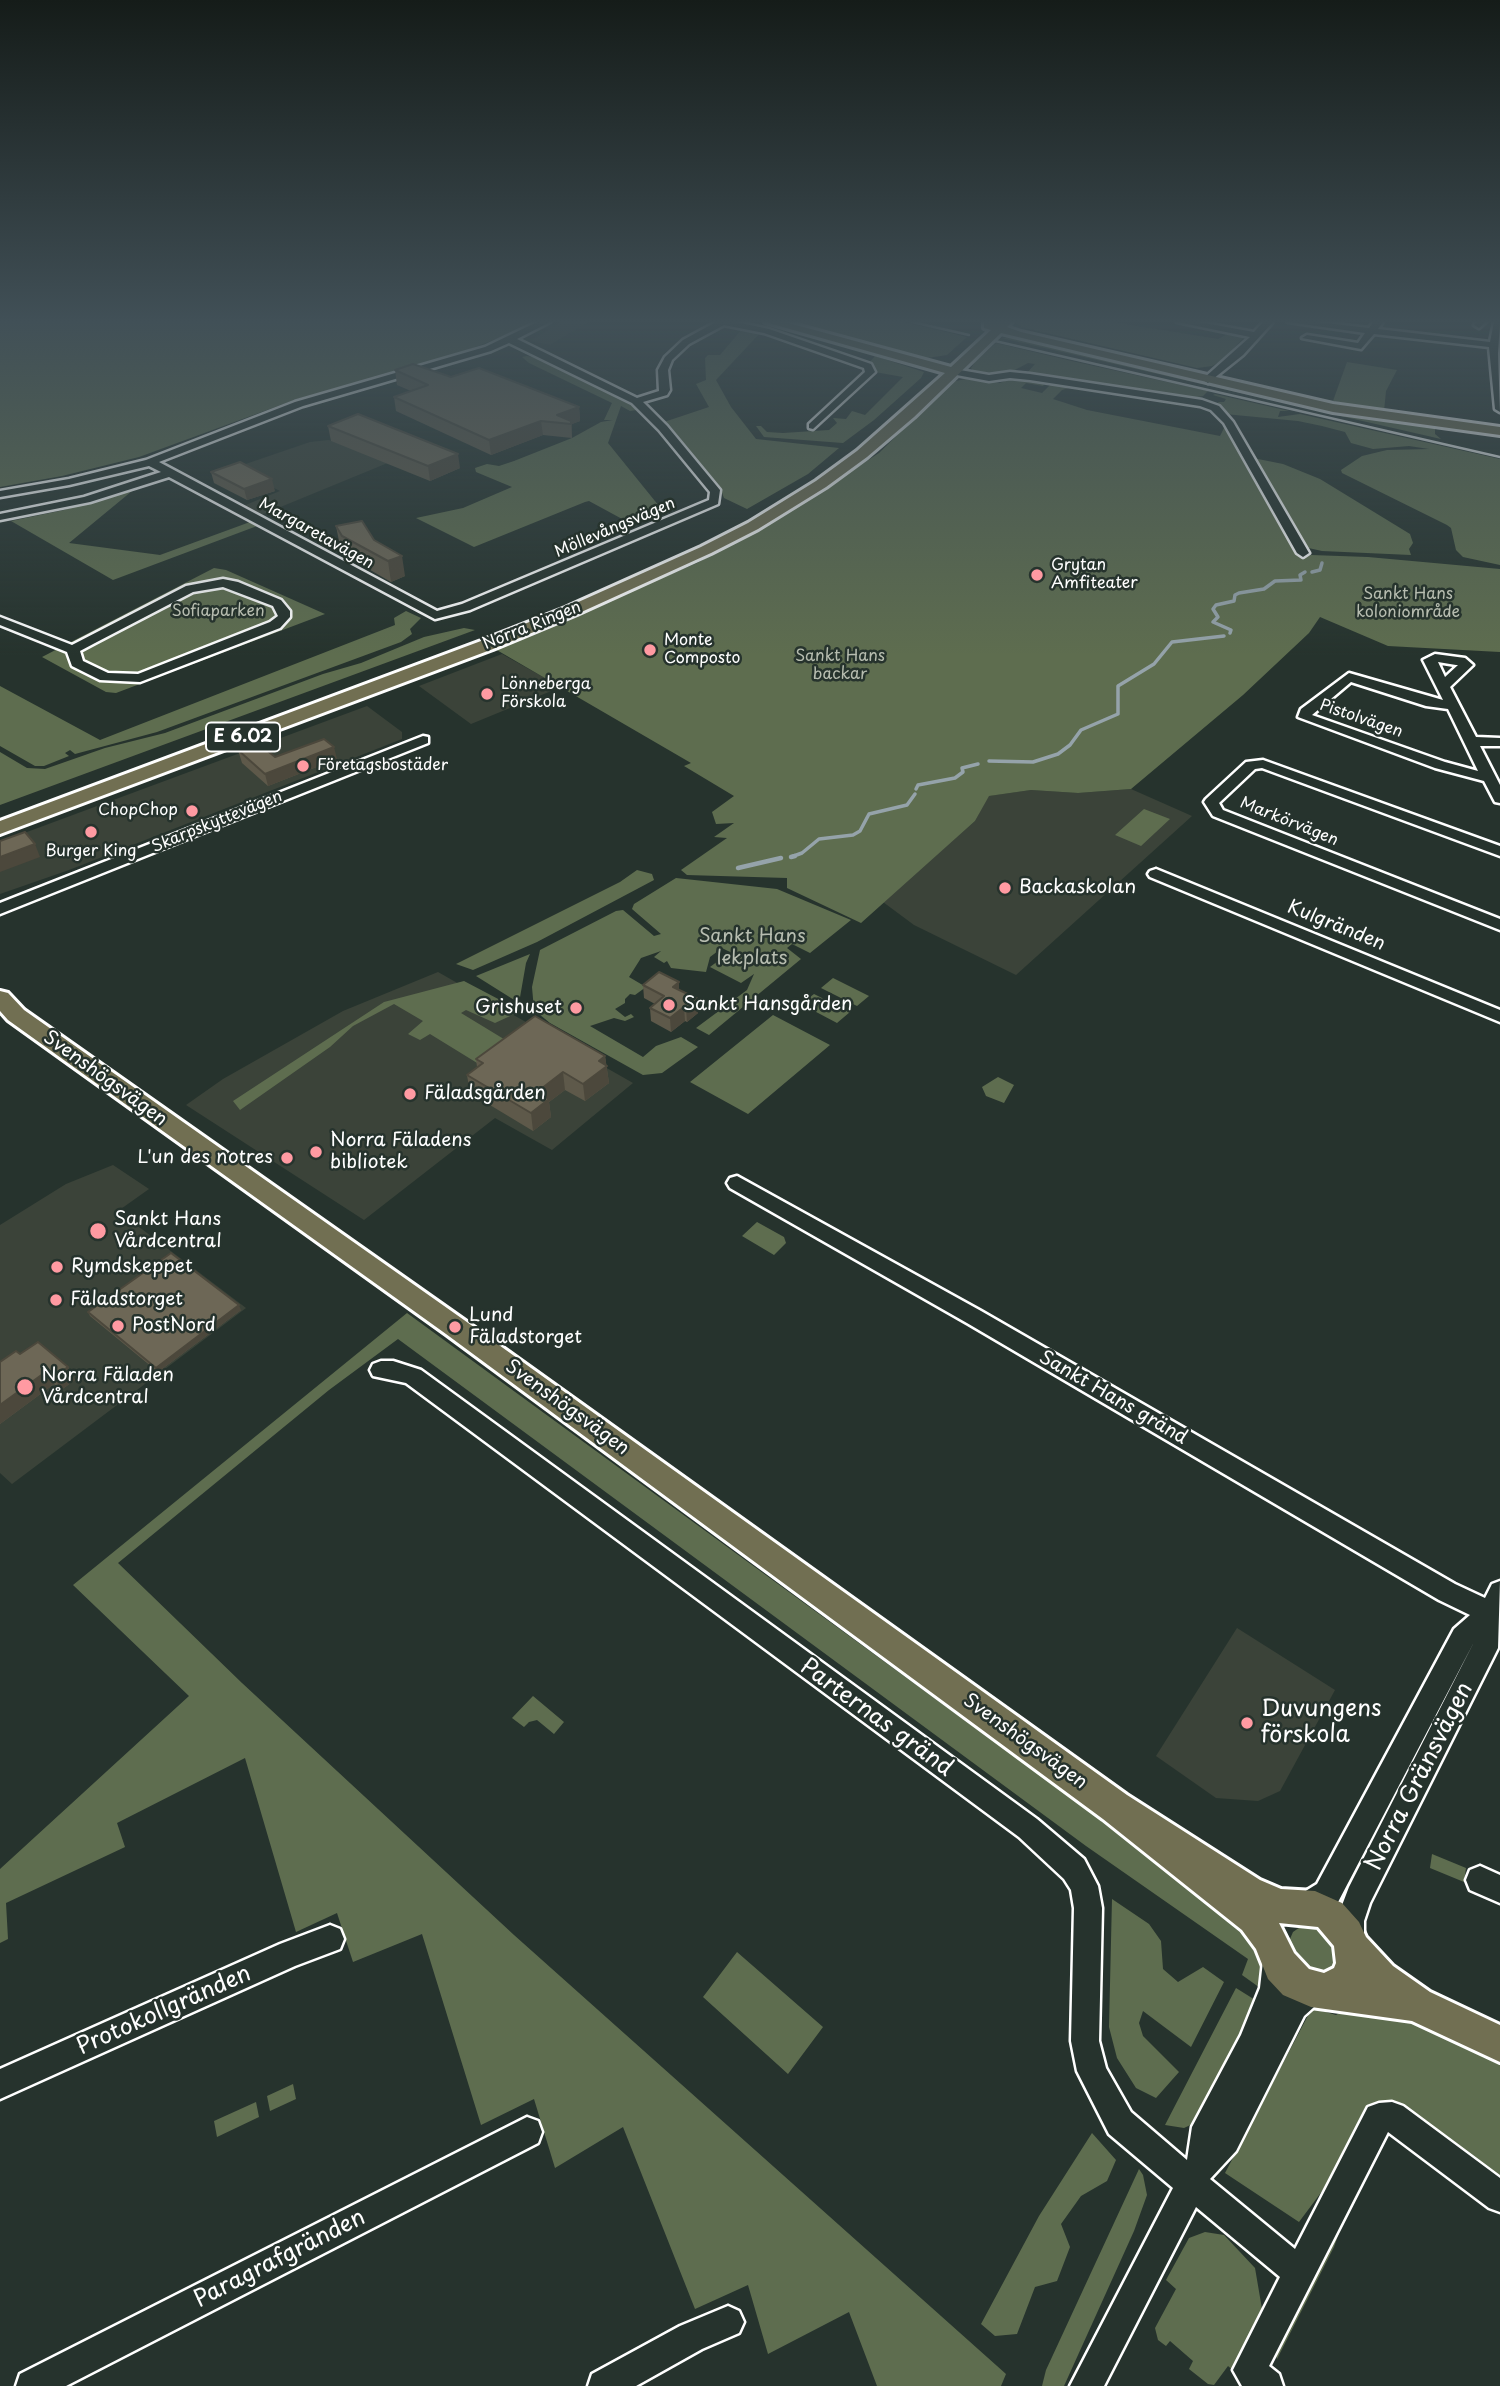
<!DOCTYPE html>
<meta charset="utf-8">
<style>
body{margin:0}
canvas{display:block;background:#26332d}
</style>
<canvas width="1500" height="2386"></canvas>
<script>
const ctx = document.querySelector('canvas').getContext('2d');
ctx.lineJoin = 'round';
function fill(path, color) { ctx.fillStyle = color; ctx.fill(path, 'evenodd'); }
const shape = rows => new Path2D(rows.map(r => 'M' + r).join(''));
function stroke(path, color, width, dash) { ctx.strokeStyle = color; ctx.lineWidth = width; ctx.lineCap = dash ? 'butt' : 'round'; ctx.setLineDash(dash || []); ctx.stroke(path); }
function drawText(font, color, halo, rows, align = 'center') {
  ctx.font = font + ' "Playpen Sans",sans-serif'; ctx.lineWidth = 5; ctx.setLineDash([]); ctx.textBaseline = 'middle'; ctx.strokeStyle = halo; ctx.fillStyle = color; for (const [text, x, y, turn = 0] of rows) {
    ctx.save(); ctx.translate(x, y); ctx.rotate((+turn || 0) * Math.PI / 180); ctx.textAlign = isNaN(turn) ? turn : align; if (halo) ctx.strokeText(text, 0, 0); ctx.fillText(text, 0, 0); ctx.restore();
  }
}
fill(shape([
 [561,322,588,322,550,345,530,341],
 [329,440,390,462,261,515,243,506,280,491,234,468,310,442],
 [502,654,561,687,471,724,419,686],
 [367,706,402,732,402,739,69,870,0,894,0,842],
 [1131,789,1192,816,1016,975,914,925,883,902,975,821,988,796,1031,790,1078,793],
 [438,972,633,1083,552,1150,495,1118,364,1220,186,1105,223,1079,343,1011],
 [113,1165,149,1189,118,1211,246,1308,12,1484,0,1473,0,1225,66,1184],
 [1237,1628,1335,1690,1280,1791,1258,1801,1216,1798,1156,1756]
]), '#3b4339');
fill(shape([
 [0,322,530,322,507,335,457,354,297,399,139,457,62,476,0,487],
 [786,322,904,322,967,337,947,355,927,358],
 [1016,322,1113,322,1218,339,1232,332,1245,336,1223,360,1212,366,1197,368,1021,327],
 [743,328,761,332,716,380,731,407,756,439,839,448,808,474,747,509,724,498,719,485,664,422,709,407,696,384,706,380,705,358,708,355,720,355],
 [1014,337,1300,404,1435,427,1435,434,1441,439,1001,338],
 [996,343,1076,362,1208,391,1203,396,1182,400,1026,374,1035,364,1028,363,1009,373,995,375,974,372,971,368,975,362],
 [527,356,544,359,626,398,637,410,630,411,621,406,608,443,659,506,624,520,589,501,585,502,474,547,416,518,463,508,512,487,476,472,475,468,487,464,499,466,514,461,572,438,601,422,613,420,604,420,612,403,529,363,522,357],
 [875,356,924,372,921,378,874,420,843,443,764,437,756,426,761,426,767,432,783,433,829,430,837,423,833,418,846,419,852,411,865,415,903,377,875,372,875,367,869,363],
 [1347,362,1397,370,1386,391,1384,411,1333,401],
 [1015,377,1045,383,1043,386,1026,383,1021,388,1042,393,1053,382,1075,386,1062,390,1053,399,1087,410,1220,436,1226,424,1279,522,1299,552,1306,557,1311,555,1368,557,1500,569,1500,652,1388,646,1320,617,1309,633,1243,695,1131,789,1078,793,1031,790,989,796,975,821,861,923,787,888,787,878,687,875,681,870,727,838,714,837,734,823,716,824,712,812,734,796,684,766,691,763,495,649,697,563,781,517,879,453,951,382,966,379,1000,383],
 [1215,394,1289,411,1280,411,1278,417,1300,414,1500,459,1500,565,1463,557,1456,550,1451,528,1447,525,1342,473,1341,470,1362,456,1387,450,1429,449,1409,446,1373,449,1351,443,1345,432,1322,426,1298,421,1225,414,1218,402,1224,402,1226,399,1213,395],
 [1253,458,1283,464,1320,479,1410,534,1413,543,1409,549,1411,555,1322,551,1304,547],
 [131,489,132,491,69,543,160,555,250,522,257,526,113,580,11,521,64,510],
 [214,568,226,570,325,614,116,693,106,692,42,657],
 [406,611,421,618,410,629,412,634,401,642,157,732,75,754,70,750,65,753,69,756,44,766,35,766,0,746,0,686,100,740,395,625,394,618],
 [464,628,475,630,0,805,0,752,27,768,45,769,105,748,165,733,323,674,361,663,424,637],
 [1144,809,1170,819,1141,846,1115,835],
 [637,870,652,874,654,880,537,942,473,970,456,964,620,882],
 [676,878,777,889,851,920,810,953,792,944,787,948,801,959,709,1035,696,1028,747,990,754,974,741,983,710,967,730,952,722,948,710,957,706,972,671,968,667,961,664,963,654,957,661,951,641,958,629,977,646,987,635,995,630,994,625,999,625,1003,615,1009,625,1017,631,1014,634,1017,625,1021,614,1018,590,1026,643,1057,656,1046,681,1037,698,1047,662,1073,643,1075,550,1023,534,1010,532,987,540,950,616,911,623,910,654,936,661,934,632,909,634,904],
 [530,954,526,963,519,1003,476,976],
 [833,978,869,996,857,1006,821,988],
 [464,981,521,1011,495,1023,466,1010,461,1013,512,1044,482,1066,430,1034,420,1040,408,1034,423,1021,394,1004,353,1026,330,1047,240,1110,233,1101,384,1002],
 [814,994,850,1012,837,1023,801,1004],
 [773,1015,830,1045,748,1114,690,1082],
 [998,1077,1014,1085,1004,1103,986,1096,982,1087],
 [757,1222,784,1237,786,1243,774,1255,742,1236],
 [407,1313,1245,1925,1263,1945,1263,1990,1242,1975,1248,1959,1086,1846,398,1339,329,1390,118,1563,242,1683,514,1935,1006,2374,1001,2386,877,2386,849,2312,768,2354,748,2285,695,2309,623,2127,555,2168,534,2099,481,2125,422,1934,353,1962,337,1913,296,1932,245,1758,117,1823,125,1847,6,1903,8,1939,0,1943,0,1869,189,1696,73,1585],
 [533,1696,564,1722,554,1734,537,1720,529,1722,524,1727,512,1718],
 [1432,1854,1466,1868,1464,1882,1430,1868],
 [1112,1899,1149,1924,1161,1941,1163,1969,1178,1982,1203,1967,1224,1982,1191,2047,1143,2011,1139,2023,1143,2036,1179,2072,1156,2098,1136,2088,1117,2058,1109,2027],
 [1303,1925,1317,1926,1335,1943,1337,1958,1329,1970,1314,1972,1299,1963,1290,1947,1290,1939,1293,1932],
 [737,1952,823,2027,788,2074,703,1997],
 [1236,1988,1260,2003,1197,2122,1184,2128,1165,2125],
 [1364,1999,1500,2059,1500,2187,1388,2103,1299,2222,1225,2173,1312,2008,1336,2015],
 [293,2084,296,2099,270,2111,267,2096],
 [256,2102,259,2117,217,2137,214,2121],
 [1092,2133,1116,2160,1107,2181,1081,2196,1061,2224,1070,2247,1057,2281,1035,2287,1017,2334,995,2336,981,2324,1039,2216],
 [1139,2169,1143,2175,1147,2195,1134,2231,1064,2386,1042,2386,1046,2370],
 [1337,2223,1341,2227,1334,2247,1277,2359,1275,2351],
 [1205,2232,1224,2235,1255,2268,1262,2309,1259,2324,1235,2372,1228,2366,1214,2385,1208,2384,1189,2369,1193,2361,1170,2341,1166,2346,1158,2340,1155,2328,1176,2289,1166,2280,1189,2238]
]), '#5e6d4f');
stroke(shape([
 [1312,572,1320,570,1322,563],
 [1230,633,1231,630,1213,622,1218,617,1213,609,1216,605,1234,601,1235,595,1239,593,1264,589,1275,581,1301,580,1300,575,1305,572],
 [989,761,1033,762,1058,754,1070,745,1081,730,1118,714,1118,686,1154,664,1172,642,1224,636],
 [916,789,918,785,955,778,963,772,962,768,978,764],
 [791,857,802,853,819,839,853,835,860,831,869,814,907,805,915,794]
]), '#95a3aa', 3.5);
stroke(shape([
 [791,857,795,856],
 [738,868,781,858]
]), '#95a3aa', 4.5);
const minor = shape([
 [537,322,550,322,517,339,637,398,659,391,658,370,665,357,683,340,716,322,736,322,769,329,871,364,875,372,813,429,809,428,809,424,865,372,864,368,764,333,724,325,689,344,672,360,668,370,670,390,667,395,643,402,667,426,720,490,718,504,470,610,435,619,169,477,90,502,0,520,0,514,84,497,161,472,149,466,69,485,0,497,0,491,69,479,146,460,295,402,485,347,537,322],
 [509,343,632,403,659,430,710,492,709,500,462,604,437,611,159,462,303,406,491,351,509,343],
 [1177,322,1199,322,1254,332,1263,322,1273,322,1243,355,1208,383,1203,380,1204,378,1250,337,1177,322],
 [1288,322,1318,322,1369,328,1373,322,1383,322,1378,329,1490,342,1494,322,1500,322,1498,353,1500,412,1495,409,1489,347,1374,334,1361,349,1302,338,1307,335,1358,343,1365,333,1288,322],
 [1476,322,1486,322,1479,328,1474,325,1476,322],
 [954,369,989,375,1010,372,1030,374,1202,400,1219,406,1233,422,1309,553,1303,557,1297,553,1224,423,1211,410,1200,406,1030,380,1010,378,989,381,951,374,951,370,954,369],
 [223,579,238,582,281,600,290,611,290,617,280,628,140,682,100,680,72,666,67,652,0,625,0,617,72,645,186,586,223,579],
 [223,587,273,606,278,616,270,622,138,674,108,673,83,661,80,651,95,643,193,592,223,587],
 [1435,654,1465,658,1473,665,1450,687,1476,737,1500,738,1500,746,1480,746,1500,785,1500,803,1495,802,1484,781,1435,768,1298,717,1301,709,1349,673,1443,700,1423,660,1435,654],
 [1438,662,1456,665,1458,665,1445,677,1438,662],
 [1351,682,1426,706,1448,709,1478,771,1445,762,1312,715,1351,682],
 [423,736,428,737,428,743,0,914,0,903,423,736],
 [1263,760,1500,846,1500,856,1262,768,1255,769,1219,803,1223,810,1500,919,1500,930,1213,816,1204,802,1206,799,1246,762,1263,760],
 [1156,869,1500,1010,1500,1022,1150,877,1148,874,1150,871,1156,869],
 [737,1176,981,1311,1455,1584,1485,1598,1492,1584,1500,1581,1498,1648,1370,1903,1364,1921,1364,1939,1360,1949,1350,1953,1340,1949,1336,1939,1336,1921,1349,1887,1474,1642,1337,1904,1326,1913,1306,1921,1296,1917,1292,1907,1296,1897,1317,1884,1454,1629,1470,1615,1439,1600,967,1323,730,1188,727,1183,730,1178,737,1176],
 [381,1361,393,1361,421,1370,1037,1819,1084,1859,1098,1886,1102,1908,1099,2041,1106,2068,1131,2112,1187,2160,1192,2127,1241,2035,1260,1988,1263,1961,1267,1951,1277,1947,1287,1951,1291,1961,1286,1994,1295,1986,1320,1977,1330,1981,1334,1991,1330,2001,1314,2007,1304,2016,1236,2151,1210,2179,1295,2249,1368,2107,1379,2103,1392,2102,1403,2106,1500,2178,1500,2212,1489,2208,1388,2132,1269,2366,1279,2374,1283,2386,1242,2386,1233,2370,1280,2277,1196,2207,1104,2386,1070,2386,1173,2188,1109,2134,1077,2071,1071,2041,1074,1908,1071,1890,1064,1879,1019,1837,406,1383,373,1376,370,1370,373,1364,381,1361],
 [1480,1866,1500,1875,1500,1903,1470,1890,1466,1880,1470,1870,1480,1866],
 [330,1925,340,1929,344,1939,340,1949,295,1966,0,2099,0,2069,280,1944,330,1925],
 [527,2117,538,2121,542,2132,538,2143,66,2386,16,2386,20,2374,527,2117],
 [728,2306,739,2311,744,2322,739,2333,702,2349,636,2386,588,2386,592,2374,680,2326,728,2306]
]);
const major = shape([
 [765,322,785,322,951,367,991,330,984,328,984,322,1012,322,1007,327,1021,332,1333,404,1500,427,1500,435,1333,412,1001,333,914,417,867,457,826,487,758,529,711,553,577,614,493,649,0,834,0,821,481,641,565,608,701,547,748,523,816,481,857,451,945,373,765,322],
 [0,991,8,993,24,1010,464,1320,1127,1795,1260,1880,1281,1889,1315,1891,1342,1903,1359,1922,1366,1937,1393,1966,1430,1992,1500,2025,1500,2062,1412,2021,1311,2007,1283,1995,1268,1979,1256,1949,1242,1930,1103,1819,446,1334,8,1020,0,1011,0,991],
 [1279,1923,1318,1927,1334,1946,1336,1963,1334,1968,1324,1973,1309,1969,1294,1953,1279,1923]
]);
stroke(minor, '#fff', 5);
stroke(major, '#fff', 6);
fill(minor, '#26332d');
fill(major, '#716f52');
stroke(shape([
 [912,322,969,335],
 [995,341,1500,457]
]), '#fff', 2.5);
fill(shape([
 [395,370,451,377,579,407,580,421,572,424,572,438,543,435,491,455,396,411,394,397,411,391,397,385],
 [328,426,460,468,430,481,331,441],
 [211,472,275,491,247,500,214,483],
 [336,526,374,540,405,576,391,582,346,556,340,546],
 [238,750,275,757,337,759,268,786,242,763],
 [679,982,679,990,698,999,698,1013,687,1022,685,1021,671,1032,651,1021,650,1008,655,1004,644,998,643,985],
 [605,1056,609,1083,585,1101,565,1090,549,1102,551,1117,533,1131,470,1093,467,1075,477,1067,476,1059],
 [241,1310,158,1372,90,1316,88,1312],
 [20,1354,68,1367,75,1380,61,1390,54,1384,0,1424,0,1362]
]), '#5e594a');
fill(shape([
 [579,407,580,421,572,424,572,438,571,424,557,415],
 [541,421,543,435,491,455,489,440],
 [458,454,460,468,430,481,428,466],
 [272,479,275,491,247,500,244,489],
 [402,556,405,576,391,582,388,561],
 [334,747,337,759,268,786,265,774],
 [35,844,40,857,0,872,0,857],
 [679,982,679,995,673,987],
 [698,999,698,1013,687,1022,686,1009],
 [684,1007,685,1021,671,1032,670,1018],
 [605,1056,609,1083,585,1101,583,1084,599,1061],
 [563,1072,565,1090,549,1102,551,1117,533,1131,531,1113,537,1092],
 [239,1305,241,1310,158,1372,156,1368],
 [68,1367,75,1380,61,1390,54,1377],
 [47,1371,54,1384,0,1424,0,1405]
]), '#4c483c');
const building = shape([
 [413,364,451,377,479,368,579,407,557,415,571,421,571,424,541,421,489,440,394,397,428,385,395,370,413,364],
 [358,414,458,454,428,466,328,426,358,414],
 [240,462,272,479,244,489,211,472,240,462],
 [362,521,374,540,402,556,388,561,342,536,336,526,362,521],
 [324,739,334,747,265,774,238,750,258,743,275,757,324,739],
 [25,832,35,844,0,857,0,841,25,832],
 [659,972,679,982,673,987,698,999,686,1009,684,1007,670,1018,650,1008,664,996,643,985,659,972],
 [535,1016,605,1056,599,1061,607,1066,583,1084,563,1072,537,1092,549,1099,531,1113,467,1075,483,1063,476,1059,535,1016],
 [171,1253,239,1305,156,1368,88,1312,171,1253],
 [38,1342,68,1367,54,1377,47,1371,0,1405,0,1362,16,1351,20,1354,38,1342]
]);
fill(building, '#6d6756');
stroke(building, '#4c483c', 2);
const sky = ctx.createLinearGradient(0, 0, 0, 656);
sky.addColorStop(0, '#151c19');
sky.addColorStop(0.49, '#415057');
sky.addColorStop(1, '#41505700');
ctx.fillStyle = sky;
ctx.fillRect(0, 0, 1500, 656);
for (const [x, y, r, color] of [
 [1037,575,7,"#ff9aa2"],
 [650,650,7,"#ff9aa2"],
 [487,694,7,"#ff9aa2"],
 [303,766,7,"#ff9aa2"],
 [192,811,7,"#ff9aa2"],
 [91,832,7,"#ff9aa2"],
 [1005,888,7,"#ff9aa2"],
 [669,1005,7,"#ff9aa2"],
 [576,1008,7,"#ff9aa2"],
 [410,1094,7,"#ff9aa2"],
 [316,1152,7,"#ff9aa2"],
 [287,1158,7,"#ff9aa2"],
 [98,1231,9,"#ff9aa2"],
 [57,1267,7,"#ff9aa2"],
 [56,1300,7,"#ff9aa2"],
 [118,1326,7,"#ff9aa2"],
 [455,1327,7,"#ff9aa2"],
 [25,1387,9,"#ff9aa2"],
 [1247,1723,7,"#ff9aa2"]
]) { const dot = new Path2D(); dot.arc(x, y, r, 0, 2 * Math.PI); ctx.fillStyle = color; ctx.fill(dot); stroke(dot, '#26332d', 2.5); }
drawText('16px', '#fff', '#26332d', [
 ["Möllevångsvägen",615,528,-23],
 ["Margaretavägen",316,534,29],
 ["Norra Ringen",532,626,-22],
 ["Pistolvägen",1361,719,19],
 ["Skarpskyttevägen",217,822,-22],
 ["Markörvägen",1289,822,22]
]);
drawText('16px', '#fff', '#26332d', [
 ["Grytan",1051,566],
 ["Amfiteater",1051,584],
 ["Monte",664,641],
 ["Composto",664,659],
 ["Lönneberga",501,685],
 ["Förskola",501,703],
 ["Företagsbostäder",317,766],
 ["ChopChop",178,811,"right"],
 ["Burger King",91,852,"center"]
], 'left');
drawText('16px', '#b7bdb0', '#26332d', [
 ["Sankt Hans",1408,595],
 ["koloniområde",1408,613],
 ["Sofiaparken",218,612],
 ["Sankt Hans",840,657],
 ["backar",840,675]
]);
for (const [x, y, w] of [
 [243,737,74]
]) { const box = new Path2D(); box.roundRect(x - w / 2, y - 14.5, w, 29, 5); ctx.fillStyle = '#26332d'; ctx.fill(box); stroke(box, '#fff', 2); }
drawText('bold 18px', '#fff', null, [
 ["E 6.02",243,737]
]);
drawText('19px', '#fff', '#26332d', [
 ["Backaskolan",1019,888],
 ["Sankt Hansgården",683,1005],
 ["Grishuset",562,1008,"right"],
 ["Fäladsgården",424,1094],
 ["Norra Fäladens",330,1141],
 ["bibliotek",330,1163],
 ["L'un des notres",273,1158,"right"],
 ["Sankt Hans",114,1220],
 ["Vårdcentral",114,1242],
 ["Rymdskeppet",71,1267],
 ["Fäladstorget",70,1300],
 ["Lund",469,1316],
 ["Fäladstorget",469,1338],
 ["PostNord",132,1326],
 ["Norra Fäladen",41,1376],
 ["Vårdcentral",41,1398]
], 'left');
drawText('19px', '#fff', '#26332d', [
 ["Kulgränden",1336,926,22],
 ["Svenshögsvägen",105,1079,36],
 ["Sankt Hans gränd",1113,1398,30],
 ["Svenshögsvägen",567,1408,36],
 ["Svenshögsvägen",1025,1742,36]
]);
drawText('19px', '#b7bdb0', '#26332d', [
 ["Sankt Hans",752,937],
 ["lekplats",752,959]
]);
drawText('23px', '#fff', '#26332d', [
 ["Duvungens",1261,1710],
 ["förskola",1261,1736]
], 'left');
drawText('23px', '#fff', '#26332d', [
 ["Parternas gränd",876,1718,36],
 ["Norra Gränsvägen",1420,1777,-63],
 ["Protokollgränden",164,2011,-24],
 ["Paragrafgränden",280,2259,-27]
]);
</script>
